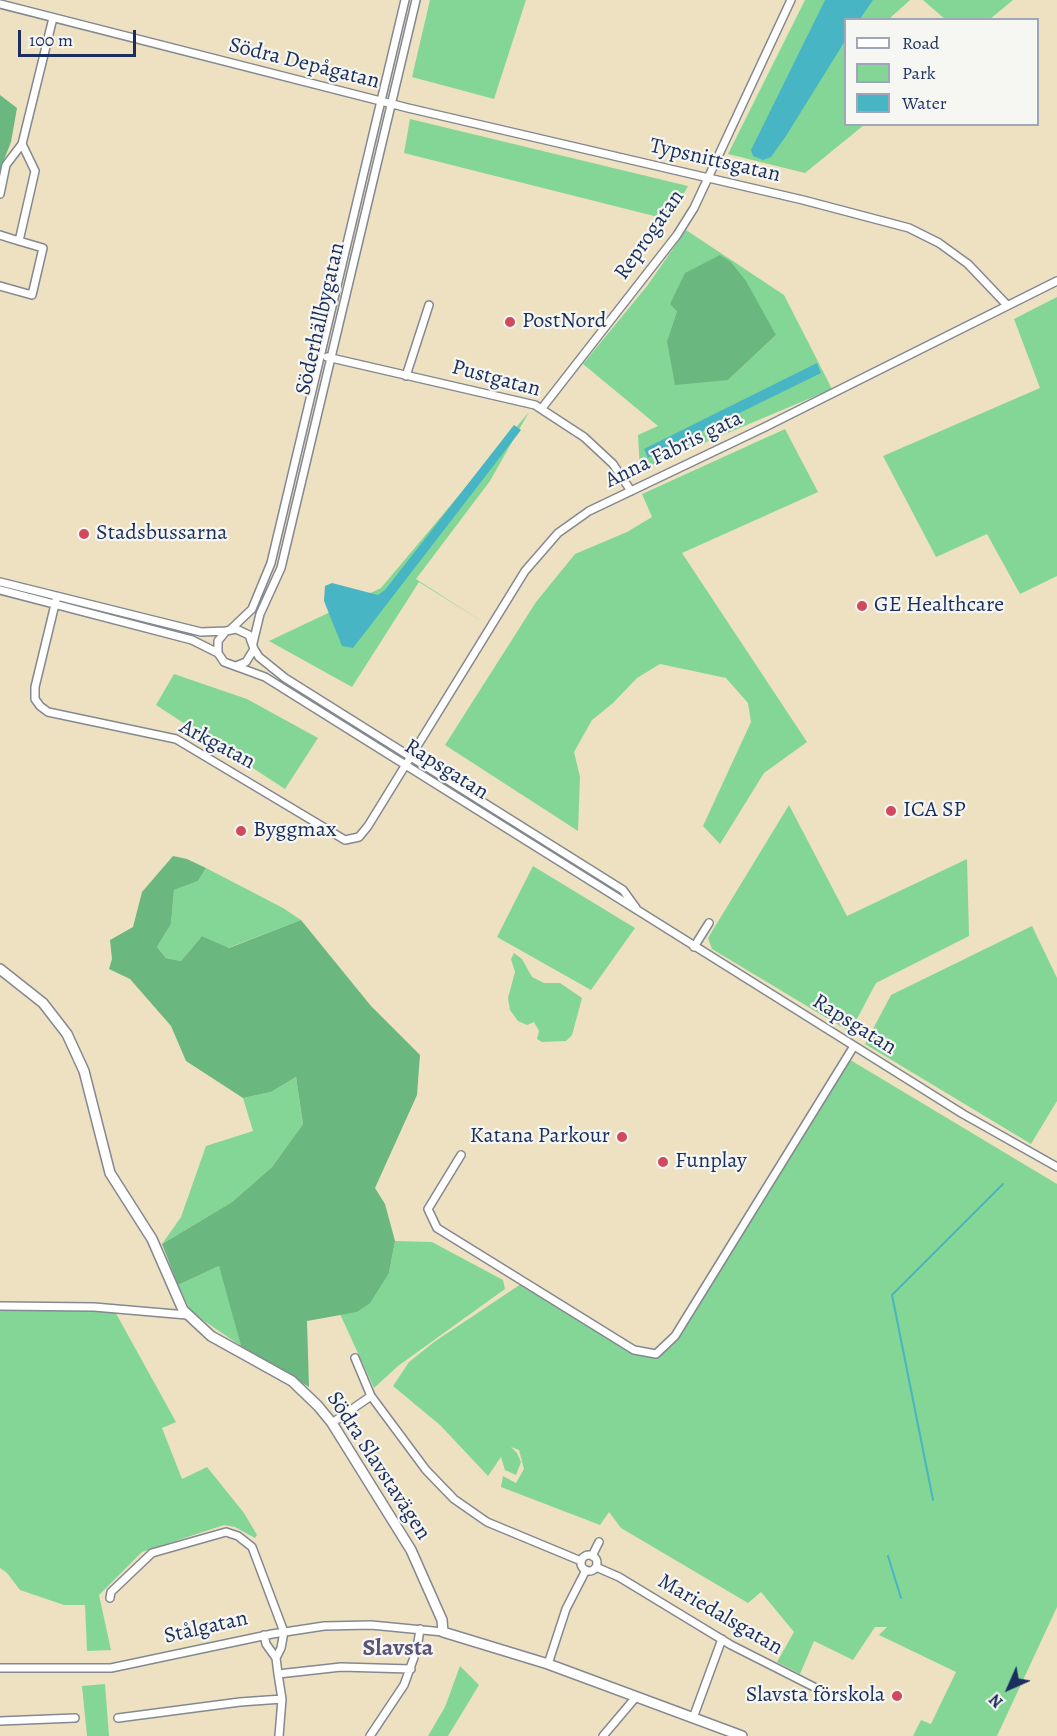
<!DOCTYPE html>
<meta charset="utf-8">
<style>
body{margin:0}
#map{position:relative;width:1057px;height:1736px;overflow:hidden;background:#ede1c1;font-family:Alegreya,serif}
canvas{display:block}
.legend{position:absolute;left:844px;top:18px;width:195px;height:108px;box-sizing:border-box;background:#f6f6f2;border:2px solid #9ea6b7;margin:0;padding:8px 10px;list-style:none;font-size:18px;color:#1b2f5e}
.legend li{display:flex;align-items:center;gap:12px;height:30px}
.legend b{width:30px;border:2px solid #9ea6b7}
.north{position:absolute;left:979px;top:1658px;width:60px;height:60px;-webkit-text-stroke:4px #f6f6f2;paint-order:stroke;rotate:225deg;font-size:16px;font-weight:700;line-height:24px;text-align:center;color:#1b2f5e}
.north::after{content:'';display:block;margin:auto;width:21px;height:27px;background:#1b2f5e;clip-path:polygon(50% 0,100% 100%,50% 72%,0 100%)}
.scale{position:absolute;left:18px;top:30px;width:118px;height:27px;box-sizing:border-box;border:3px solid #1b2f5e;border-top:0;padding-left:8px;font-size:18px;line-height:21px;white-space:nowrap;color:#1b2f5e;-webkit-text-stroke:4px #f6f6f2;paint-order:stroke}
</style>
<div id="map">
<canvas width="1057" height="1736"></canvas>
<ul class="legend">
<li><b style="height:8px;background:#fff"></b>Road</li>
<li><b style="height:16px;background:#84d697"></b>Park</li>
<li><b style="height:16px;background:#48b5c4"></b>Water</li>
</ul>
<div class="north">N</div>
<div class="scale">100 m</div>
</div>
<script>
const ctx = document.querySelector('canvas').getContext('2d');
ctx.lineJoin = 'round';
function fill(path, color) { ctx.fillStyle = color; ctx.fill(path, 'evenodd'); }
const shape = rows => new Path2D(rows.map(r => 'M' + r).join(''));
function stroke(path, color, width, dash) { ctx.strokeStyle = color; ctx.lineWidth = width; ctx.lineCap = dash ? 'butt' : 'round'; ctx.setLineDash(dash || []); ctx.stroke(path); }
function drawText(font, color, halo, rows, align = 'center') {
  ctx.font = font + ' Alegreya,serif'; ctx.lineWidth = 4.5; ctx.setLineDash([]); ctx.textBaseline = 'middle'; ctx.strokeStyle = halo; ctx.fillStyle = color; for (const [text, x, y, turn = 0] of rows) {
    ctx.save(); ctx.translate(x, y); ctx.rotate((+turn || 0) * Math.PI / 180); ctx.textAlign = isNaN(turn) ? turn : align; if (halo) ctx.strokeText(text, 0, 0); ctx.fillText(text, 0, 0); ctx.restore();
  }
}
fill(shape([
 [430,0,526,0,494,99,412,77],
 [805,0,910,0,889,19,846,20,846,124,864,125,805,173,728,154],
 [923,0,1013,0,990,19,946,20],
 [410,119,688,186,670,220,404,153],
 [686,230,784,295,832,389,640,470,638,435,658,426,583,364,647,286],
 [677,311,776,335,728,380,667,341],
 [1057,297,1057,576,1020,594,987,534,936,557,883,456,1040,388,1014,319],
 [529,412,490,481,416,579,486,624,419,582,352,687,269,641,381,588],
 [785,429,818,492,682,553,807,742,764,773,720,844,703,826,751,722,748,703,726,678,660,664,637,678,613,703,592,720,574,752,580,777,578,831,445,745,536,602,575,554,627,532,652,517,642,494],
 [174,674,247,699,318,738,285,789,156,705],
 [789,805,847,916,967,859,969,936,876,983,850,1032,712,949,708,938],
 [533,866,635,928,591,990,497,937],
 [206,868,283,908,301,920,228,948,202,936,181,961,166,958,157,947,171,924,174,890,198,881],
 [1032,926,1057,978,1057,1101,1031,1144,865,1044,891,995],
 [514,953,522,959,532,977,544,983,560,983,582,998,572,1035,566,1041,542,1042,537,1039,539,1031,534,1022,527,1025,518,1021,510,1010,508,998,515,972,511,959],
 [847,1058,1057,1184,1057,1607,997,1736,913,1736,921,1720,931,1724,956,1672,879,1635,887,1627,875,1627,853,1660,814,1641,800,1674,777,1662,794,1632,761,1592,748,1603,621,1528,609,1512,600,1525,501,1487,503,1476,516,1483,524,1469,519,1450,511,1447,517,1453,521,1462,516,1475,505,1470,501,1457,488,1476,440,1425,393,1386,409,1362,434,1342,524,1282,634,1350,656,1354,675,1336],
 [296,1077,303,1124,272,1167,232,1202,162,1244,181,1217,206,1146,253,1131,243,1098,271,1092],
 [395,1241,432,1242,503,1280,505,1289,398,1366,374,1388,340,1314,357,1312,389,1273],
 [219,1266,224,1280,241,1346,191,1312,178,1285],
 [0,1306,113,1308,176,1422,162,1428,182,1479,207,1467,244,1513,257,1535,255,1538,235,1527,224,1525,142,1552,99,1595,111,1650,87,1651,85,1605,64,1605,20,1590,7,1573,0,1568],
 [460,1666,479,1685,448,1736,428,1736,445,1707],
 [105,1684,109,1736,87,1736,82,1686]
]), '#84d697');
fill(shape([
 [0,95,17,108,11,142,0,170],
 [720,255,731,262,746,281,776,335,728,380,675,385,667,341,677,311,670,304,685,273],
 [173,856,187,859,206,868,198,881,174,890,171,924,157,947,166,958,181,961,202,936,229,948,301,920,371,1006,420,1055,417,1095,375,1188,385,1204,395,1241,389,1273,370,1303,357,1312,307,1321,309,1387,241,1346,219,1266,178,1285,162,1244,232,1202,272,1167,303,1124,296,1077,271,1092,243,1098,186,1061,171,1026,130,979,109,969,112,959,110,940,133,927,142,892]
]), '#6bb780');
fill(shape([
 [825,0,873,0,860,19,846,20,845,41,786,136,771,157,763,160,753,156,751,150],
 [817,363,821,373,648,458,644,449],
 [514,425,521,430,353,648,342,646,324,601,325,586,332,583,378,595,385,590]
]), '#48b5c4');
stroke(shape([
 [933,1500,892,1295,1003,1184],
 [888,1556,901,1598]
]), '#48b5c4', 2);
const street = shape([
 [0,4,408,108,803,200,909,228,939,243,968,264,1007,305],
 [0,194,6,165,22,144,53,18],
 [0,235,19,241,35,171,22,144],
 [0,286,32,295,43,248,19,241],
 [327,357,535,405,584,437,613,464,631,491],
 [406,376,429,305],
 [542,408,677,235,694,208,791,0],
 [0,582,201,632,226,631],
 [0,590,192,640,218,653],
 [57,596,35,687,35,699,40,706,48,712,176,739,345,840,359,837,368,826,525,571,558,533,589,511,765,427,1057,281],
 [231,629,252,609,271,563,405,0],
 [253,643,260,614,281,568,416,0],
 [254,649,259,657,285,678,623,890,636,908],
 [236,666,246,662,254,649,249,635,236,629,226,631,218,641,218,653,224,662,265,677,963,1114,1057,1167],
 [694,947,709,923],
 [461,1155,428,1209,437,1228,634,1350,656,1354,675,1336,854,1046],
 [0,1306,94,1307,187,1315],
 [355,1358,371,1396,426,1470,454,1499,487,1522,581,1561],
 [332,1423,371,1396],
 '581 1563a8 8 0 1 1 16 0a8 8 0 1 1-16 0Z',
 [592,1556,599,1542],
 [596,1567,619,1577,731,1645,814,1687,824,1697],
 [110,1598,111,1592,152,1553,226,1532,238,1536,252,1547,284,1632,281,1648,276,1658],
 [264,1635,266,1644,276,1658,278,1674,282,1699,279,1736],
 [548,1664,566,1609,586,1570],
 [0,1668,111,1668,272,1634,324,1626,371,1625,443,1632],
 [278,1674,341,1667,411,1669],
 [118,1718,240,1702,282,1699],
 [693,1718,722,1639],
 [0,1721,75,1718],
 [370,1736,404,1685,417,1649,420,1629],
 [603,1736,636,1697]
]);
const secondary = shape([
 [0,969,43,1003,67,1034,84,1071,110,1173,152,1239,183,1310,211,1336,292,1381,318,1406,332,1423,411,1550,442,1620,443,1632,548,1664,742,1736]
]);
stroke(street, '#848890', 10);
stroke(secondary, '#848890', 12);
stroke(street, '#fff', 7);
stroke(secondary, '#fff', 9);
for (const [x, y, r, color] of [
 [510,322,6,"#d1495b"],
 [84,534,6,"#d1495b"],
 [862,606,6,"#d1495b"],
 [891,811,6,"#d1495b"],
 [241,831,6,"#d1495b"],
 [622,1137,6,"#d1495b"],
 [663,1162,6,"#d1495b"],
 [897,1696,6,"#d1495b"]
]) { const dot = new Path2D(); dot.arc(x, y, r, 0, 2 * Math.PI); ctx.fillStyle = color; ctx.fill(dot); stroke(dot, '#f6f6f2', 2); }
drawText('22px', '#1b2f5e', '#f6f6f2', [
 ["Södra Depågatan",304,64,14],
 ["Typsnittsgatan",715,161,13],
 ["Reprogatan",650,235,-55],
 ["Söderhällbygatan",321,319,-77],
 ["Pustgatan",496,379,15],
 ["Anna Fabris gata",674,450,-26],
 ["Arkgatan",217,745,28],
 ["Rapsgatan",446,770,32],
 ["Rapsgatan",854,1025,32],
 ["Södra Slavstavägen",378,1466,57],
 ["Mariedalsgatan",720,1615,30],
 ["Stålgatan",206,1628,-13]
]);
drawText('22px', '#1b2f5e', '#f6f6f2', [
 ["PostNord",522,322],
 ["Stadsbussarna",96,534],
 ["GE Healthcare",874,606],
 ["ICA SP",903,811],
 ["Byggmax",253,831],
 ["Katana Parkour",610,1137,"right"],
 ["Funplay",675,1162],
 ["Slavsta förskola",885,1696,"right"]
], 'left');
drawText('bold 24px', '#5a5278', '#f6f6f2', [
 ["Slavsta",398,1649]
]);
</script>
